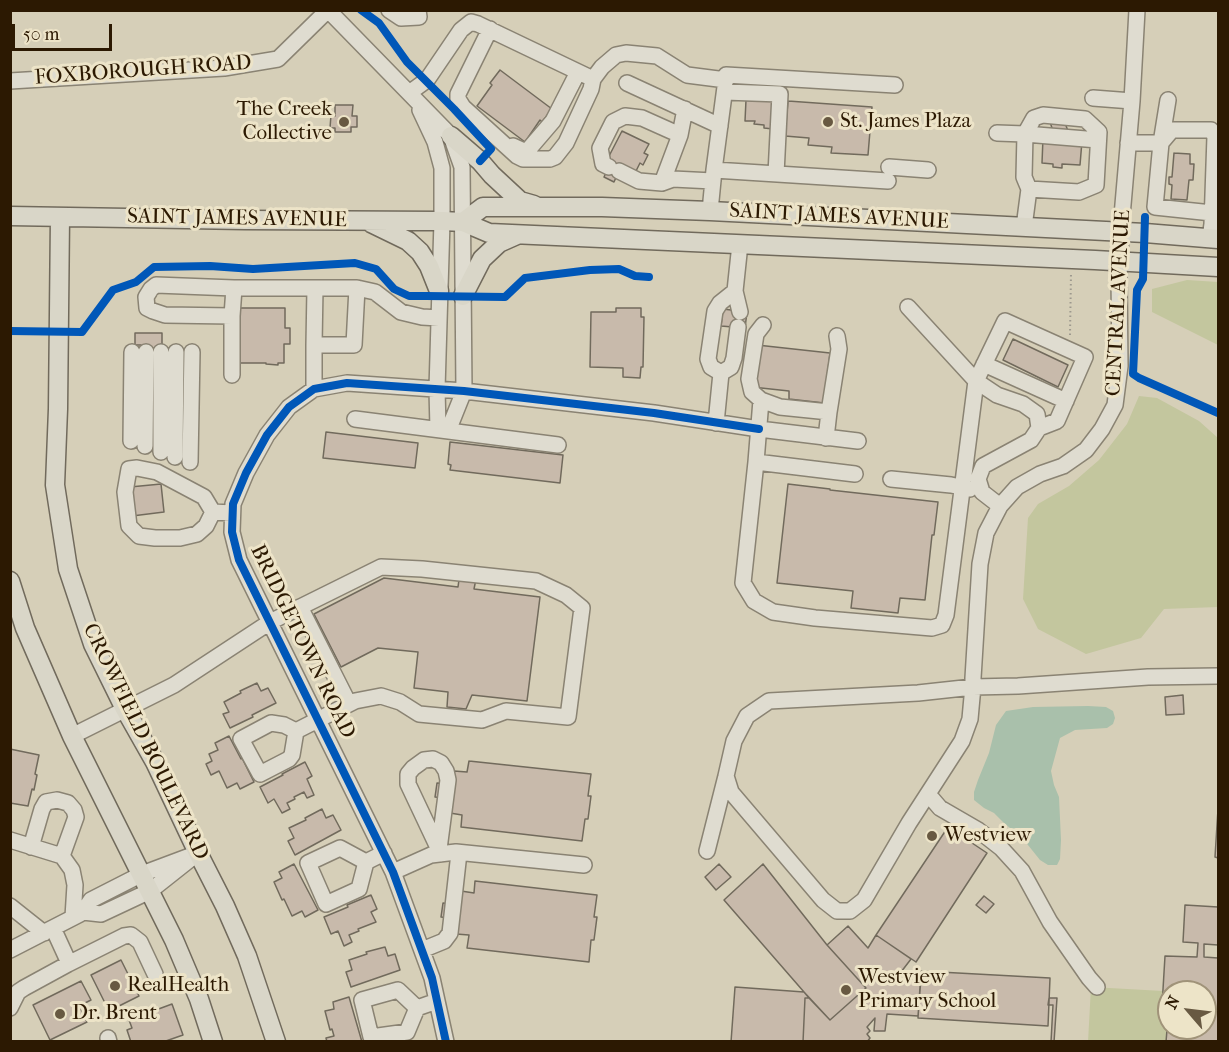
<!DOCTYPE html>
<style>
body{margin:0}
#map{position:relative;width:1229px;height:1052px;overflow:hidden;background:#d6cfb8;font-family:"IM FELL French Canon",serif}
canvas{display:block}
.frame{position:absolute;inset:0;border:12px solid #2c1902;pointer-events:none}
.north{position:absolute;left:1157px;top:980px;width:60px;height:60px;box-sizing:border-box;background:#ede4c8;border:2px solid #a09379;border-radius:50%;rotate:298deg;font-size:16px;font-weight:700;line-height:24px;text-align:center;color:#2c1902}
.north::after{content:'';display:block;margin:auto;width:21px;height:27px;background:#685942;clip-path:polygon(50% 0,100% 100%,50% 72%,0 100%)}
.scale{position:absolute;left:12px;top:24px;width:100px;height:27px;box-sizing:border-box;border:3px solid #2c1902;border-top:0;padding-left:8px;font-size:18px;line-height:21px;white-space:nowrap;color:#2c1902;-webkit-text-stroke:4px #ede4c8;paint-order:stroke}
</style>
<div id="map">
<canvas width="1229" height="1052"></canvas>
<div class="frame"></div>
<div class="north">N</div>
<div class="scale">50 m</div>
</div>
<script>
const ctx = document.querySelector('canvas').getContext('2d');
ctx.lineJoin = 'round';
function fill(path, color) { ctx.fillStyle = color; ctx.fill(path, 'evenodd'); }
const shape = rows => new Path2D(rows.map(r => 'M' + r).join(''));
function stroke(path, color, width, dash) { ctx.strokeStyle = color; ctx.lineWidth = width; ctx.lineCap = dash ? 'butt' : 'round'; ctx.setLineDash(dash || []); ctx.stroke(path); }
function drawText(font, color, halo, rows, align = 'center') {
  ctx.font = font + ' "IM FELL French Canon",serif'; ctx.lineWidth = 6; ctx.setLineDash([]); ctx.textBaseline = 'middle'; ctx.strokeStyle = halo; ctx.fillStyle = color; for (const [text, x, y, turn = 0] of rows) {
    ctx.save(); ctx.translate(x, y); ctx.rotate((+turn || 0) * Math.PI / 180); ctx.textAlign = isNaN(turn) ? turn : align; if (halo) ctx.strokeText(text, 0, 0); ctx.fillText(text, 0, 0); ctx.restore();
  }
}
fill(shape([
 [1187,280,1218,282,1218,345,1152,312,1152,289],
 [1139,396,1157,398,1199,421,1218,438,1218,607,1164,609,1141,638,1086,654,1038,629,1023,599,1028,518,1038,504,1069,486,1099,460,1127,424],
 [1091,987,1163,991,1162,1005,1169,1005,1166,1041,1088,1042]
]), '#c3c69e');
fill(shape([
 [1088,706,1106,707,1113,711,1115,718,1113,724,1107,728,1075,730,1060,738,1051,771,1054,785,1059,797,1061,840,1060,859,1057,865,1048,865,1040,860,1024,840,1003,822,994,813,984,808,974,800,974,792,978,780,989,753,996,725,1006,711,1033,707]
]), '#a9c0ab');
const building = shape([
 [500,70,552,109,542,122,540,120,525,142,477,106,492,85,490,83,500,70],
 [746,100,774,101,773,129,764,128,764,125,754,124,755,121,745,121,746,100],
 [788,101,872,107,868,155,831,153,832,147,808,145,809,138,785,136,788,101],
 [335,105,353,105,352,116,357,116,357,127,351,127,351,132,335,132,335,128,330,128,331,115,335,116,335,105],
 [1049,119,1064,120,1069,134,1082,141,1080,165,1062,164,1062,168,1053,167,1053,164,1042,163,1043,138,1054,134,1049,119],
 [622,131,649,144,644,153,648,155,643,165,640,163,635,173,621,166,614,182,604,177,611,162,607,160,622,131],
 [1174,153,1190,154,1190,164,1194,164,1193,180,1189,180,1187,200,1171,199,1172,185,1169,184,1169,177,1172,177,1174,153],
 [239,308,285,308,285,328,290,328,290,344,284,344,284,363,278,363,278,365,266,364,266,363,238,363,239,308],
 [616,308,641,308,641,317,644,317,643,367,641,367,640,378,623,377,623,368,590,367,591,312,616,312,616,308],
 [723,309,747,312,745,328,721,326,723,309],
 [135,333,162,333,162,346,158,366,198,367,197,384,131,383,141,367,141,345,135,345,135,333],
 [1013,339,1068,365,1058,387,1003,360,1013,339],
 [757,345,830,353,824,403,789,399,789,391,752,387,757,345],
 [326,432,418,443,415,468,323,458,326,432],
 [450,442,563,455,560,483,450,470,451,465,448,464,450,442],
 [161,484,164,512,132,516,130,487,161,484],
 [788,484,830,489,830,490,938,502,934,535,932,535,925,600,900,598,898,613,851,608,853,591,777,583,788,484],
 [460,572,477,574,474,589,540,597,527,701,472,695,466,709,447,707,448,692,414,688,418,652,378,648,341,667,314,614,384,578,458,587,460,572],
 [257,683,261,691,268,688,276,703,252,715,253,717,230,728,223,714,229,712,224,702,241,693,240,691,257,683],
 [1183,695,1184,714,1166,715,1165,697,1183,695],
 [229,736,241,759,242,758,254,782,240,789,237,783,227,788,219,771,211,775,206,764,212,761,209,754,218,750,215,743,229,736],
 [10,749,39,755,35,774,37,775,34,790,32,789,28,806,10,803,10,749],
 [469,761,591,774,588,796,591,796,588,819,585,819,582,841,461,827,462,815,450,813,451,799,435,797,437,783,453,784,454,771,467,772,469,761],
 [305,762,312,776,307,779,314,795,307,798,304,792,294,797,295,799,287,803,290,809,282,813,274,799,268,803,260,787,283,775,282,774,305,762],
 [322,809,326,818,333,815,341,830,295,855,288,841,294,838,289,828,306,820,305,818,322,809],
 [1218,809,1218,858,1215,857,1218,809],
 [948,827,987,853,916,962,876,935,948,827],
 [294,864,318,910,305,917,302,911,292,916,284,899,282,900,274,882,282,878,279,872,294,864],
 [719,864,731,877,716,890,705,877,719,864],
 [763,864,827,945,866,988,830,1020,804,992,724,900,763,864],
 [475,881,597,895,594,917,597,917,594,940,591,940,589,962,467,948,469,935,456,934,458,919,441,917,443,903,459,905,461,891,474,893,475,881],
 [371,895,377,909,371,912,376,922,358,929,359,931,349,935,352,942,344,946,338,931,331,934,324,917,348,907,347,905,371,895],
 [984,896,994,904,986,913,976,905,984,896],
 [1185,905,1218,907,1218,945,1204,944,1204,957,1218,958,1218,1042,1166,1042,1169,1005,1162,1006,1165,956,1197,957,1198,943,1183,942,1185,905],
 [1169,992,1205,992,1205,1028,1169,1028,1169,992],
 [848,926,868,948,876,935,911,959,898,976,921,978,918,1016,887,1014,885,1031,874,1031,875,1018,867,1027,870,1031,867,1034,870,1038,867,1042,803,1042,805,998,809,998,830,1020,866,988,827,945,848,926],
 [385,947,388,956,395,954,400,970,351,987,346,972,352,970,349,960,367,954,366,952,385,947],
 [121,960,139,996,109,1011,91,975,121,960],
 [921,971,1050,978,1048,1026,918,1018,921,971],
 [81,981,91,1000,79,1006,87,1022,50,1040,33,1005,81,981],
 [735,987,804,992,809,998,805,998,803,1042,731,1042,735,987],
 [349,997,362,1042,327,1042,326,1038,334,1036,332,1029,330,1030,325,1011,334,1009,333,1002,349,997],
 [1049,998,1057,998,1054,1042,1051,1042,1053,1005,1048,1005,1049,998],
 [172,1004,183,1035,163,1042,131,1042,127,1030,132,1028,129,1020,172,1004]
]);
fill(building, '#c8baab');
stroke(building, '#716a5c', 1.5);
const minor = shape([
 [328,10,451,136,462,167,464,391,448,431],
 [389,10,401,18,419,17,418,10],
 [1137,10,1132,101,1122,216,1119,276,1120,366,1115,405,1102,429,1086,450,1063,466,1040,474,1017,487,1000,506,986,533,980,564,973,678,973,687,972,697,970,719,962,741,909,823,864,900,850,911,837,911,823,900,731,792,726,776,734,741,747,716,769,701,918,693,973,687,1018,686,1148,677,1218,676],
 [490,29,458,94,458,99,463,107,517,156,523,159,550,159,555,157,566,143,591,89,593,79],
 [726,75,895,85],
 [10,81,224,68,278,59,328,10],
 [627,83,720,126],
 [725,92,780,94,776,174],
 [409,93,427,80,461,30,471,22,478,24,593,79,602,67,616,55,626,53,657,56,687,75,726,80],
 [1093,98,1132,101],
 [1168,100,1161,143,1155,207,1212,213],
 [420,110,435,142,442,168,442,221,437,389,438,429],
 [997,133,1025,134,1034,118,1043,115,1085,119,1099,132,1096,185,1079,192,1029,189,1024,177,1025,134,1098,140],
 [1128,143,1161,143,1172,130,1211,130,1215,136,1212,224,1210,238],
 [513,146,524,151,529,149,553,121,578,72],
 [609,167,603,164,600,148,613,122,625,116,642,118,680,135],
 [889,167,928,170],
 [714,170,888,181],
 [619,171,639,181,662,183,673,179,713,181],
 [662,183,680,135,685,109],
 [710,211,714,170,725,87],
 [1024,227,1029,189],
 [234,288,232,316,165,315,153,311,147,308,146,297,151,289,156,285,234,288,315,288],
 [357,288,375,292,401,312,422,317,439,318],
 [908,307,976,381,997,395,1023,404,1037,414,1039,428,1031,440,983,466,978,479,982,492,1000,506],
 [740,312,735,291,740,244],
 [232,316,232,375],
 [763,325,756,334,749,379,752,392,761,400,780,407,829,412,826,438],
 [984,364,1066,401],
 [721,373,711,367,708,359,715,311,720,303,735,291],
 [721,373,731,367,734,358,738,327],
 [314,389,314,345,315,288,357,288,354,345,314,345],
 [761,400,756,462,743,583,754,601,773,612,815,618,932,628,942,625,946,615,976,381,1005,321,1085,357,1057,421,1039,428],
 [829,412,839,349,837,336],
 [355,419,558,445],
 [716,423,721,373],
 [131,441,132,352],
 [145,446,146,352],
 [161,452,161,352],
 [175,457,176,352],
 [190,462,192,352],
 [756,462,855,474],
 [891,479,951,485,970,489],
 [213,512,206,526,197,534,180,538,155,538,139,536,129,526,125,492,129,469,137,468,157,472,204,497,213,512,232,513],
 [300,607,349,704],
 [72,736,174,685,270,622,381,567,422,569,536,581,566,595,582,608,568,717,506,711,482,720,419,714,400,702,381,696,355,701,296,731,284,725,271,723,241,739,260,774,289,759,292,755,296,731],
 [928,794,940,808,978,830,1001,848,1022,871,1050,922,1089,978,1097,987],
 [10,840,62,856,72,870,75,885,73,917],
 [31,847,42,809,46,802,57,800,68,803,74,810,76,817,62,856],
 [439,849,448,780,446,771,441,763,433,759,424,760,413,768,408,774,408,784,441,854],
 [707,851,726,776],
 [198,853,150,891,101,914,83,912,91,900,142,874,198,853],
 [366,862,359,889,326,904,308,863,340,848,366,862,384,853],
 [393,872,431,855,456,852,584,865],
 [10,906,44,933],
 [53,928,69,963],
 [10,950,80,914],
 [422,950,444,941,450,933,459,853],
 [10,1008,18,992,24,988,68,964,124,936,131,935,140,942,155,974],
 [417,1008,407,1032,371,1037,362,1000,398,990,417,1008,437,1001],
 [108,1038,109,1042],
 [446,1042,432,978,393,872,239,560,232,532,233,504,246,473,267,435,289,407,314,389,347,383,464,391,654,413,759,429,858,441]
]);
const major = shape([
 [451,136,480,161,492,175,520,201,534,205],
 [10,216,245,220,442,221,463,222,489,233,1095,260,1218,267],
 [60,217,58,409,55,485,68,569,93,644,125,709,155,762,198,853,225,906,247,956,276,1042],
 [463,222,483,207,602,207,710,211,1145,233,1218,239],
 [371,223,408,241,420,252,429,266,439,291],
 [463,296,482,259,499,243,517,235],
 [10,581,25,628,72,736,174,940,199,999,213,1042]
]);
stroke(minor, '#8a8373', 18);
stroke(major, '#716a5c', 21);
stroke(shape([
 [1070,335,1071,274]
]), '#9d998e', 2, [1.5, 3]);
stroke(minor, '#dfdcd0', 15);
stroke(major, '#d9d6c8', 18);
stroke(shape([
 [361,10,379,23,407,62,454,109,491,149,480,161],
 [1145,217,1143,279,1137,290,1133,374,1139,378,1218,413],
 [10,331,82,332,113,290,136,282,154,267,210,266,253,269,355,263,376,269,394,289,409,296,426,296,505,297,525,278,590,270,619,269,635,276,649,277],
 [446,1042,432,978,393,872,239,560,232,532,233,504,246,473,267,435,289,407,314,389,347,383,464,391,654,413,759,429]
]), '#0057b8', 8);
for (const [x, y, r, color] of [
 [344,122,6,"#685942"],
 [828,122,6,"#685942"],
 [932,836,6,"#685942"],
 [115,986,6,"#685942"],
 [846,990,6,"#685942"],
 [60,1014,6,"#685942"]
]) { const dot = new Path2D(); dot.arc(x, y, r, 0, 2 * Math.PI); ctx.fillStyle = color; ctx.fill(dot); stroke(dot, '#ede4c8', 2); }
drawText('21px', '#2c1902', '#ede4c8', [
 ["FOXBOROUGH ROAD",143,71,-4],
 ["SAINT JAMES AVENUE",839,217,3],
 ["SAINT JAMES AVENUE",237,219,1],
 ["CENTRAL AVENUE",1119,303,-87],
 ["BRIDGETOWN ROAD",302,642,64],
 ["CROWFIELD BOULEVARD",145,742,64]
]);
drawText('21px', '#2c1902', '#ede4c8', [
 ["The Creek",332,110,"right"],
 ["Collective",332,134,"right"],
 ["St. James Plaza",840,122],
 ["Westview",944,836],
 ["Westview",858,978],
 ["Primary School",858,1002],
 ["RealHealth",127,986],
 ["Dr. Brent",72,1014]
], 'left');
</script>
